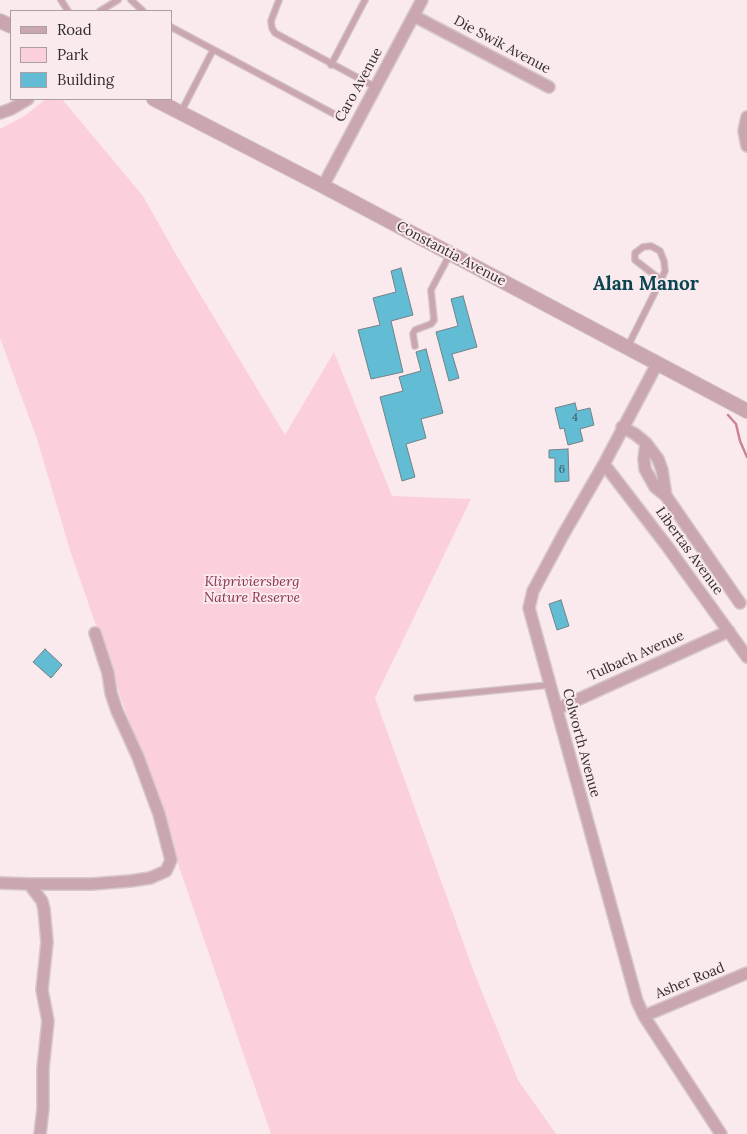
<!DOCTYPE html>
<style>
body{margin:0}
#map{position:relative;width:747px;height:1134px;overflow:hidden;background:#fae9ed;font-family:Lora,serif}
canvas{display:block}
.legend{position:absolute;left:10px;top:10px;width:162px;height:90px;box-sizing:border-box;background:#fae9ed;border:1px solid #aa9ea1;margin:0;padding:6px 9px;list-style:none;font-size:15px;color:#332d2e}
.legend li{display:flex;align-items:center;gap:10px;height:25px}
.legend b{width:25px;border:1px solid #aa9ea1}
</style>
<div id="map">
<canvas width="747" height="1134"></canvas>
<ul class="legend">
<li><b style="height:6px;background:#caa7b0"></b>Road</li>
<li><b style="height:14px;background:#fcd0db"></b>Park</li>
<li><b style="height:14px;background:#62bcd3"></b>Building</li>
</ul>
</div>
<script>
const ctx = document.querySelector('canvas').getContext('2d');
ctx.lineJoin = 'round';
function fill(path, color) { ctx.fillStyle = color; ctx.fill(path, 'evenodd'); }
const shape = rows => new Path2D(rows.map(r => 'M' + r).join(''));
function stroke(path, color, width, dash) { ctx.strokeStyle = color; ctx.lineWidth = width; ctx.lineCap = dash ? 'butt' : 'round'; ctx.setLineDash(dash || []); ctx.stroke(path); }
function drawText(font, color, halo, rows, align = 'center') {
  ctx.font = font + ' Lora,serif'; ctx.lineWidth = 4; ctx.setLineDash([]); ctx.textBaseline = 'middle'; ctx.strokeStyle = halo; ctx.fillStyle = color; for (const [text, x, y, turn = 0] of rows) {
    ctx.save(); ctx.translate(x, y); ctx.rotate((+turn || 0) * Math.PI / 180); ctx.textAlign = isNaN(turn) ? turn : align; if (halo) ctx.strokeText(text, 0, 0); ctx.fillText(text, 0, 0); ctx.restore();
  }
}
fill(shape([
 [46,99,62,99,143,196,174,251,285,435,334,352,392,496,471,499,375,698,475,975,518,1080,556,1134,271,1134,70,550,37,439,0,338,0,129,26,115]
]), '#fcd0db');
stroke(shape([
 [728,415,736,424,740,441,747,457]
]), '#cb8397', 2.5);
const building = shape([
 [401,268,413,315,391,321,403,372,371,379,358,330,380,325,373,298,396,292,391,271,401,268],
 [463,296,477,347,452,354,459,378,449,381,436,332,458,326,451,299,463,296],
 [426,349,443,413,421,419,426,438,406,444,415,477,402,481,380,397,403,391,399,377,421,371,416,352,426,349],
 [575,403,577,411,590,408,594,425,580,429,583,441,568,445,564,428,560,429,555,408,575,403],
 [568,449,569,481,555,482,555,458,549,458,549,450,568,449],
 [561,600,569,626,557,630,549,604,561,600],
 [45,649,62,665,51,678,33,662,45,649]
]);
fill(building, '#62bcd3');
stroke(building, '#738186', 1);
const service = shape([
 [61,0,68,11],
 [131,0,143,11],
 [279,0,271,21,272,28,275,33,375,87],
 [100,11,118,0],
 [171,27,336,115],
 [331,65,365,0],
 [181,112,213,50],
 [415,346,413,334,415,330,431,324,434,320,431,290,450,254],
 [628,346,661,280,665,271,664,261,660,251,651,246,643,247,635,253,635,260,661,280],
 [417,698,549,685]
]);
const minor = shape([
 [414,16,549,87],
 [0,113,11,109,28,99],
 [747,117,744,131,747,146],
 [323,186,422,0],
 [657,364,604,464,563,535,533,591,529,608,637,1001,644,1016,721,1134],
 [622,427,635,434,646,443,658,459,662,470,666,496,740,603],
 [646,443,644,459,645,469,655,487,666,496],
 [604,464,667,546,747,657],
 [557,709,729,631],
 [0,883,29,884,42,901,44,909,47,942,42,990,48,1021,43,1068,43,1109,40,1134],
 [29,884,92,884,130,881,150,878,166,871,171,860,159,814,138,757,117,711,111,693,108,673,95,633],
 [644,1016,747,973]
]);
const tertiary = shape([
 [0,21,11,26],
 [154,99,323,186,747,411]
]);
stroke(service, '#d6c7cb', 8);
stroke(minor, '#d6c7cb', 14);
stroke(tertiary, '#d6c7cb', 16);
stroke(service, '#caa7b0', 5.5);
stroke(minor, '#caa7b0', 11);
stroke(tertiary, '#caa7b0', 14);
drawText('11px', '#3f5157', null, [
 ["4",575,418],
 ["6",562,470]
]);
drawText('14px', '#332d2e', '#fae9ed', [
 ["Die Swik Avenue",502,45,28],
 ["Caro Avenue",359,85,-61],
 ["Constantia Avenue",451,254,28],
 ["Libertas Avenue",689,551,54],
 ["Tulbach Avenue",636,656,-24],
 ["Colworth Avenue",581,743,75],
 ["Asher Road",690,981,-22]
]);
drawText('italic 14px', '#893250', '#fae9ed', [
 ["Klipriviersberg",252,582],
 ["Nature Reserve",252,598]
]);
drawText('bold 19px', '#094551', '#fae9ed', [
 ["Alan Manor",646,285]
]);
</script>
